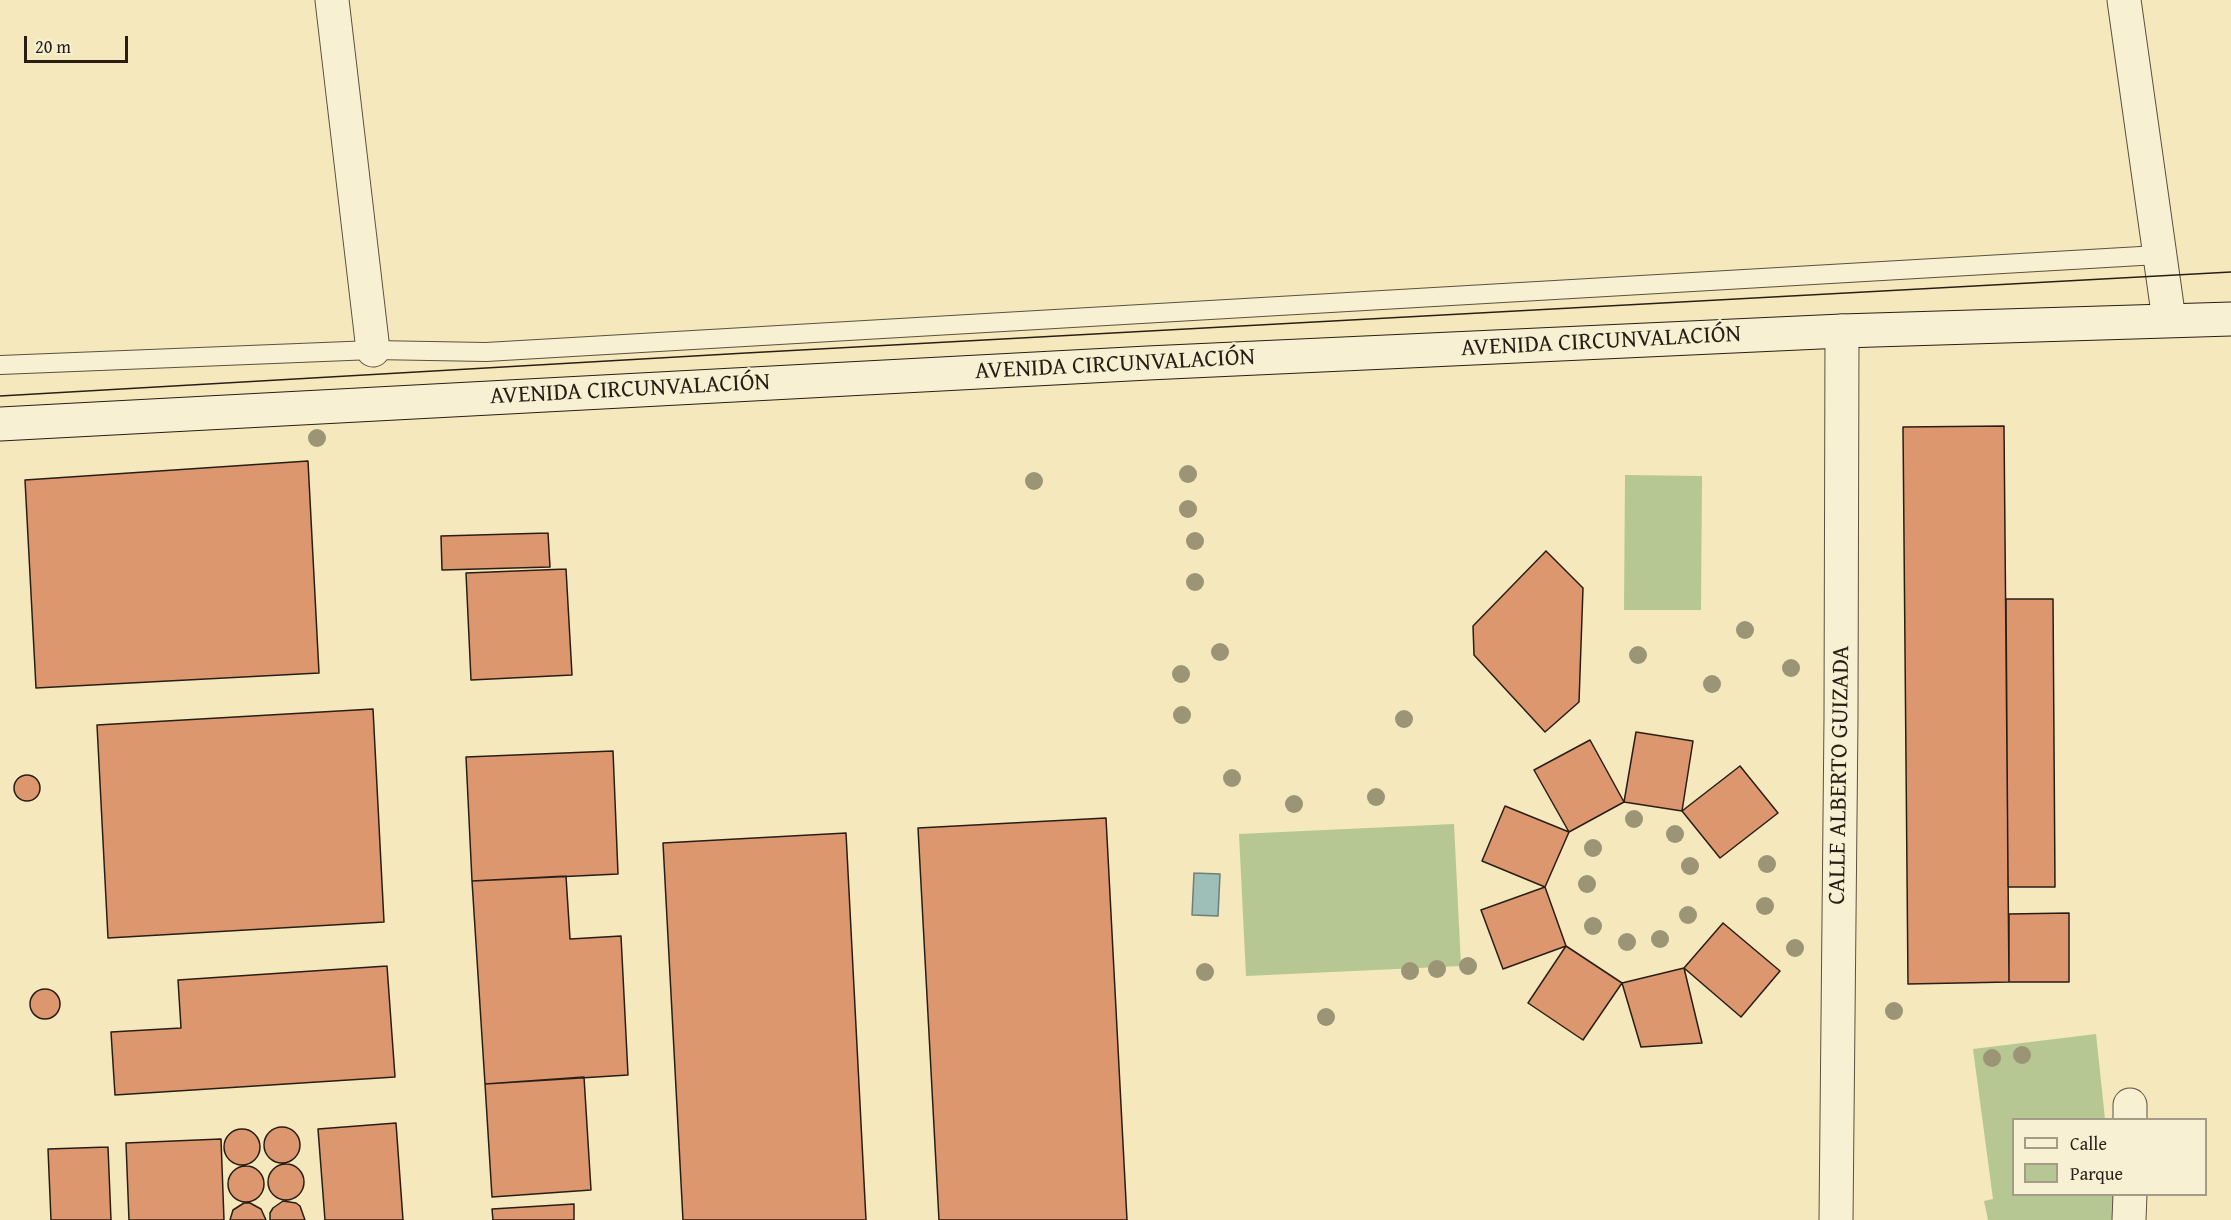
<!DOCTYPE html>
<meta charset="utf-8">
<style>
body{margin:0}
#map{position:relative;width:2231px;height:1220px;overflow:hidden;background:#f4e8bc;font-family:"Gentium Book Plus",serif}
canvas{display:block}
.legend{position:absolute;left:2012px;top:1118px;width:195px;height:78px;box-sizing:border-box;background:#f8f0d3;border:2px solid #a59c87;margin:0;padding:8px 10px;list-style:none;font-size:18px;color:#291e16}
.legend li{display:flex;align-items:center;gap:12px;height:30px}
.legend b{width:30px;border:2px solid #a59c87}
.scale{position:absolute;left:24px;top:36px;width:104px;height:27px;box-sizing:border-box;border:3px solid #291e16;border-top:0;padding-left:8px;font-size:18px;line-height:21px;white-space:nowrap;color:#291e16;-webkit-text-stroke:4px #f8f0d3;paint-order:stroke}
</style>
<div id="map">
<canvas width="2231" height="1220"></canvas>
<ul class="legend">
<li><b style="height:8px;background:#f8f0d3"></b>Calle</li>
<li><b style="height:16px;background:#b6c794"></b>Parque</li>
</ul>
<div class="scale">20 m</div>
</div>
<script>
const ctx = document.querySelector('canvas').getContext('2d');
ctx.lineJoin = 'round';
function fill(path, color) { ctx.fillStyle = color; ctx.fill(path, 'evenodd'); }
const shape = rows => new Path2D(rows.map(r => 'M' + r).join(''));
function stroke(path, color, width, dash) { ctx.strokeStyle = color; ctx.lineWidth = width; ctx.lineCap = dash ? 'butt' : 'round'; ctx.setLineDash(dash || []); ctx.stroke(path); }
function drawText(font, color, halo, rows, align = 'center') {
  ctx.font = font + ' "Gentium Book Plus",serif'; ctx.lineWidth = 4.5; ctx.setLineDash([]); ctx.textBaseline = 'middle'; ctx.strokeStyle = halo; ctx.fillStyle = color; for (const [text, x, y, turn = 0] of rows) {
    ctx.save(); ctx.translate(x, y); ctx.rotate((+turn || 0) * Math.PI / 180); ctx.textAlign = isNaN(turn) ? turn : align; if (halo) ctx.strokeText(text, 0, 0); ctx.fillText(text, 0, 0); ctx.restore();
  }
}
fill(shape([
 [1625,475,1702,476,1701,610,1624,610],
 [1454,824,1461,966,1246,976,1239,834],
 [2096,1034,2105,1119,2014,1120,2014,1194,2114,1195,2114,1220,1988,1220,1984,1201,1993,1199,1973,1049]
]), '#b6c794');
const water = shape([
 [1194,873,1220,874,1218,916,1192,915,1194,873]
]);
fill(water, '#9dbfb7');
stroke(water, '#6f7f77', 1.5);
const building = shape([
 [2004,426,2009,982,1908,984,1903,427,2004,426],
 [308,461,319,673,36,688,25,480,308,461],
 [548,533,550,567,442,570,441,536,548,533],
 [1546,551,1583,588,1579,702,1545,732,1474,655,1473,626,1546,551],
 [566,569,572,675,471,680,466,573,566,569],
 [2006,599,2053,599,2055,887,2008,887,2006,599],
 [373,709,384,922,108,938,97,725,373,709],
 [1636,732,1693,741,1682,811,1624,802,1636,732],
 [1590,740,1624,802,1569,832,1534,770,1590,740],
 [613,751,618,874,472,881,466,757,613,751],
 [1740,766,1778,813,1720,858,1682,811,1740,766],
 '14 788a13 13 0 1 1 26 0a13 13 0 1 1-26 0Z',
 [1505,806,1569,832,1545,887,1482,861,1505,806],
 [1106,818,1127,1220,939,1220,918,828,1106,818],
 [846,833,866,1220,683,1220,663,843,846,833],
 [566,876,570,939,621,936,628,1075,485,1084,472,881,566,876],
 [1545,887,1566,946,1503,969,1481,910,1545,887],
 [2069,913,2069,982,2009,982,2009,914,2069,913],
 [1723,923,1780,971,1741,1017,1684,968,1723,923],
 [1566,946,1622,983,1583,1040,1528,1003,1566,946],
 [387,966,395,1077,115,1095,111,1032,181,1028,178,980,387,966],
 [1684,968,1702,1043,1641,1047,1622,983,1684,968],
 '30 1004a15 15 0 1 1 30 0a15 15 0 1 1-30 0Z',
 [584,1077,591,1190,492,1197,485,1084,584,1077],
 [396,1123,403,1220,325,1220,318,1129,396,1123],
 '264 1145a18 18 0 1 1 36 0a18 18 0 1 1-36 0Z',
 '224 1147a18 18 0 1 1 36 0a18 18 0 1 1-36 0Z',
 [221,1139,224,1220,129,1220,126,1143,221,1139],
 [108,1147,111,1220,51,1220,48,1149,108,1147],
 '268 1182a18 18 0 1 1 36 0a18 18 0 1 1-36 0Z',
 '228 1184a18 18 0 1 1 36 0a18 18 0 1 1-36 0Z',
 [283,1201,296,1203,300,1206,305,1220,270,1220,270,1213,273,1208,283,1201],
 [244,1203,250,1203,261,1209,266,1220,230,1220,233,1210,244,1203],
 [574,1204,574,1220,493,1220,492,1209,574,1204]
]);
fill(building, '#dc976f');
stroke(building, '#291e16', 1.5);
const lane = shape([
 [0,365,373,350,486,352,2158,255]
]);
const street = shape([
 [332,0,373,350],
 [2124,0,2169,320],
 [2130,1120,2130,1105],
 [1836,1220,1841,718,1842,331],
 [2129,1220,2130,1194]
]);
const secondary = shape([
 [0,424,1148,363,1842,331,2231,319]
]);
stroke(lane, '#5c5040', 20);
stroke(street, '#5c5040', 35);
stroke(secondary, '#291e16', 35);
stroke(lane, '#f8f0d3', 18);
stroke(street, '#f8f0d3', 33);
stroke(secondary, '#f8f0d3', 33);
stroke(shape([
 [0,396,746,353,2231,272]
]), '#291e16', 1.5);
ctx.fillStyle = '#9b9576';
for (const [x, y] of [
 [317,438],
 [1188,474],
 [1034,481],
 [1188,509],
 [1195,541],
 [1195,582],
 [1745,630],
 [1220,652],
 [1638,655],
 [1791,668],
 [1181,674],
 [1712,684],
 [1182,715],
 [1404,719],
 [1232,778],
 [1376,797],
 [1294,804],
 [1634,819],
 [1675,834],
 [1593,848],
 [1767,864],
 [1690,866],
 [1587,884],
 [1765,906],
 [1688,915],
 [1593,926],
 [1660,939],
 [1627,942],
 [1795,948],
 [1468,966],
 [1437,969],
 [1410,971],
 [1205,972],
 [1894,1011],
 [1326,1017],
 [2022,1055],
 [1992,1058]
]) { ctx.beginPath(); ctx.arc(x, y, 9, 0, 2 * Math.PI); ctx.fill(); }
drawText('24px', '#291e16', '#f8f0d3', [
 ["AVENIDA CIRCUNVALACIÓN",1601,342,-3],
 ["AVENIDA CIRCUNVALACIÓN",1115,365,-3],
 ["AVENIDA CIRCUNVALACIÓN",630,390,-3],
 ["CALLE ALBERTO GUIZADA",1840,775,-89]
]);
</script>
